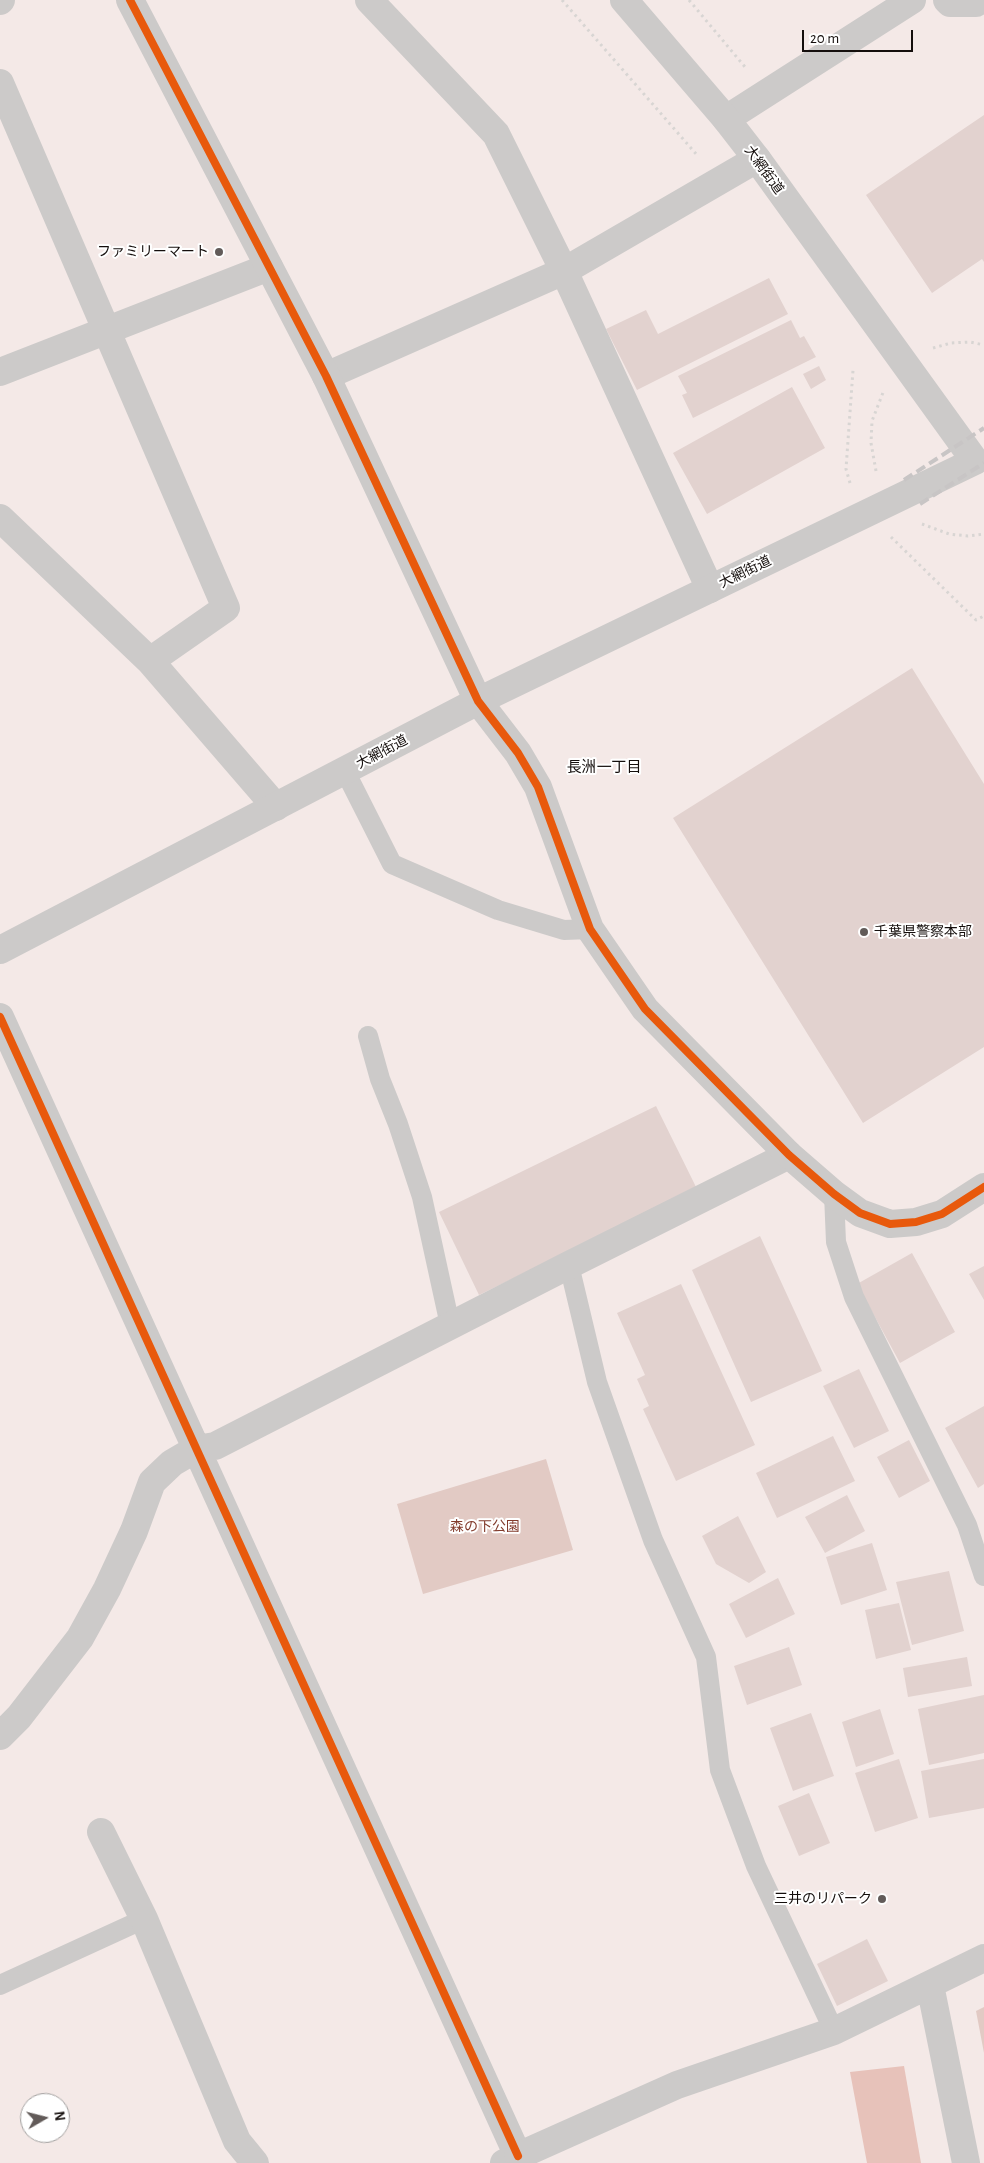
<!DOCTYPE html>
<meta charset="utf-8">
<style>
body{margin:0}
#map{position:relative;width:984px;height:2163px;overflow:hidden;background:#f4e9e7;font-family:"Alegreya Sans",sans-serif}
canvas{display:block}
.north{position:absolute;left:20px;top:2093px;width:50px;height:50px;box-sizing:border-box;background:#fff;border:1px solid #a19f9e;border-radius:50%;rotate:82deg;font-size:14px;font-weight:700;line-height:20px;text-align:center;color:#140e0c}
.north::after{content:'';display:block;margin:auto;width:18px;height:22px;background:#625b59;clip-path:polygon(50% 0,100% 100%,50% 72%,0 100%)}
.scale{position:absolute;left:802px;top:30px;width:111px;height:22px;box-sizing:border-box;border:2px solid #140e0c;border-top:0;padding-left:6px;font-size:15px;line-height:18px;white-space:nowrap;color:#140e0c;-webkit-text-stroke:4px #fff;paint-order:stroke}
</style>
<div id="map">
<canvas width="984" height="2163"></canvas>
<div class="north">N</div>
<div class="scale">20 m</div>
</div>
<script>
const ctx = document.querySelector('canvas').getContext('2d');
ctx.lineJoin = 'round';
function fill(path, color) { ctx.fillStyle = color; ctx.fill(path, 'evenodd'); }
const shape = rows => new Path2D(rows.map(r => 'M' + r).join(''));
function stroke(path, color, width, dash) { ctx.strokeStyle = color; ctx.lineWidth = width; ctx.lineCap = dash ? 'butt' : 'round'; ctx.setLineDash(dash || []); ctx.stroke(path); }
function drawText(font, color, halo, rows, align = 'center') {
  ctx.font = font + ' "Alegreya Sans","Noto Sans JP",sans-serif'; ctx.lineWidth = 4; ctx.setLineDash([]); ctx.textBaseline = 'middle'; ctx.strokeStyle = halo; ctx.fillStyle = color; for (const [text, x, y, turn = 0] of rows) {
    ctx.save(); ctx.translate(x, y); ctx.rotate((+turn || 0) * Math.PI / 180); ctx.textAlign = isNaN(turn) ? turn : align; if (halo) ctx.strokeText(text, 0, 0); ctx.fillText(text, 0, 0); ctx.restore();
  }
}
fill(shape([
 [546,1459,573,1550,423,1594,397,1504],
 [984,2007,984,2053,976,2011]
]), '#e2cac4');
fill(shape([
 [904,2066,921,2163,867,2163,850,2072]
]), '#e7c2ba');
fill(shape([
 [984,115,984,262,982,259,932,293,866,195],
 [769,278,788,314,637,390,606,329,646,310,658,334],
 [791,320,800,338,804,336,816,357,693,418,682,395,687,393,678,376],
 [819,366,826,380,811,389,803,374],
 [792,387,825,448,707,514,673,453],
 [912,668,984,784,984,1047,863,1123,673,818],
 [656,1106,697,1189,479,1295,439,1212],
 [760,1236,822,1371,751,1402,692,1270],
 [912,1253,955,1332,900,1363,857,1284],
 [984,1266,984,1300,969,1274],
 [681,1284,755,1445,676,1481,643,1409,649,1406,637,1379,645,1375,617,1313],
 [859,1369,889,1431,854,1448,823,1386],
 [984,1406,984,1484,978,1488,945,1428],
 [833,1436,855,1481,777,1518,756,1473],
 [909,1440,930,1481,899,1498,877,1457],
 [847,1495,865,1531,825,1553,805,1517],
 [738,1516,766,1572,749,1583,716,1564,702,1536],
 [872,1543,887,1590,841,1605,826,1557],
 [949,1571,964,1631,912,1645,896,1582],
 [778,1578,795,1614,746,1638,729,1604],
 [899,1603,911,1650,876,1659,865,1610],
 [789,1647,802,1685,747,1705,734,1666],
 [967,1657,972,1686,908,1697,903,1668],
 [984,1695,984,1753,929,1765,918,1709],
 [880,1709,894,1754,856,1767,842,1722],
 [811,1713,834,1776,793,1791,770,1728],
 [899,1759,918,1818,875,1832,855,1773],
 [984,1759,984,1808,929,1818,921,1771],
 [809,1793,830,1843,799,1856,778,1806],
 [867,1939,888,1981,837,2006,817,1964]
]), '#e2d2cf');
stroke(shape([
 [562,0,697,155],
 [689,0,745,67],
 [933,348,951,343,970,342,984,345],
 [876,471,871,443,872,421,884,390],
 [850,483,846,469,853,370],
 [922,524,949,534,968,536,984,534],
 [891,537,976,620,984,616]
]), '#d8d5d3', 3, [2.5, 4]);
stroke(shape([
 [345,771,392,864,498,910,564,930,590,929],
 [368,1036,380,1079,398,1124,422,1197,450,1325],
 [834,1194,836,1242,854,1297,967,1525,984,1576],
 [569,1265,597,1382,653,1540,706,1657,720,1770,756,1866,834,2031],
 [0,1985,144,1919]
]), '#cccac9', 20);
stroke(shape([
 [369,0,496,134,564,271,710,589],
 [947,0,950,3,976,3,980,0],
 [0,1,1,0],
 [0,83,226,608,150,661],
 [726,119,912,0],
 [0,372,269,267],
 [326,376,564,271,757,159],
 [0,518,150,661,276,807],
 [0,1017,518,2156,504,2163],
 [0,1736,19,1717,80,1638,107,1589,134,1531,152,1482,172,1463,196,1449,215,1446,569,1265,789,1155,834,1194,860,1213,890,1224,916,1222,942,1214,984,1187],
 [101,1832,144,1919,237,2141,255,2163]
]), '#cccac9', 28);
stroke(shape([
 [130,0,326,376,478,701,518,753,538,787,590,929,645,1009,789,1155],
 [930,1985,966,2163],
 [518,2156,677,2085,834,2031,984,1958]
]), '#cccac9', 28);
stroke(shape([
 [0,950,478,701,975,461,757,159,726,119,624,0]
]), '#cccac9', 28);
stroke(shape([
 [904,480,984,428],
 [920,504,984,463]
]), '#c8c5c5', 4, [10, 5]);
stroke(shape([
 [130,0,326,376,478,701,518,753,538,787,590,929,645,1009,789,1155,834,1194,860,1213,890,1224,916,1222,942,1214,984,1187],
 [0,1017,518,2156]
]), '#e8590c', 8);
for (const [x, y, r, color] of [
 [219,252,5,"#625b59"],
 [864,932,5,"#625b59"],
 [882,1899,5,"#625b59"]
]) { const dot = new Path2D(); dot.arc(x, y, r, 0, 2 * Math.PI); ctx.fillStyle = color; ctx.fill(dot); stroke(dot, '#fff', 2); }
drawText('14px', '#140e0c', '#fff', [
 ["大網街道",764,170,54],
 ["大網街道",745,572,-26],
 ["大網街道",382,752,-28]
]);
drawText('14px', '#140e0c', '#fff', [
 ["ファミリーマート",209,252],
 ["千葉県警察本部",874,932,"left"],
 ["三井のリパーク",872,1899]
], 'right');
drawText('14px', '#823b2c', '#fff', [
 ["森の下公園",485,1527]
]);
drawText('15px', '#140e0c', '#fff', [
 ["長洲一丁目",604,767]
]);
</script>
